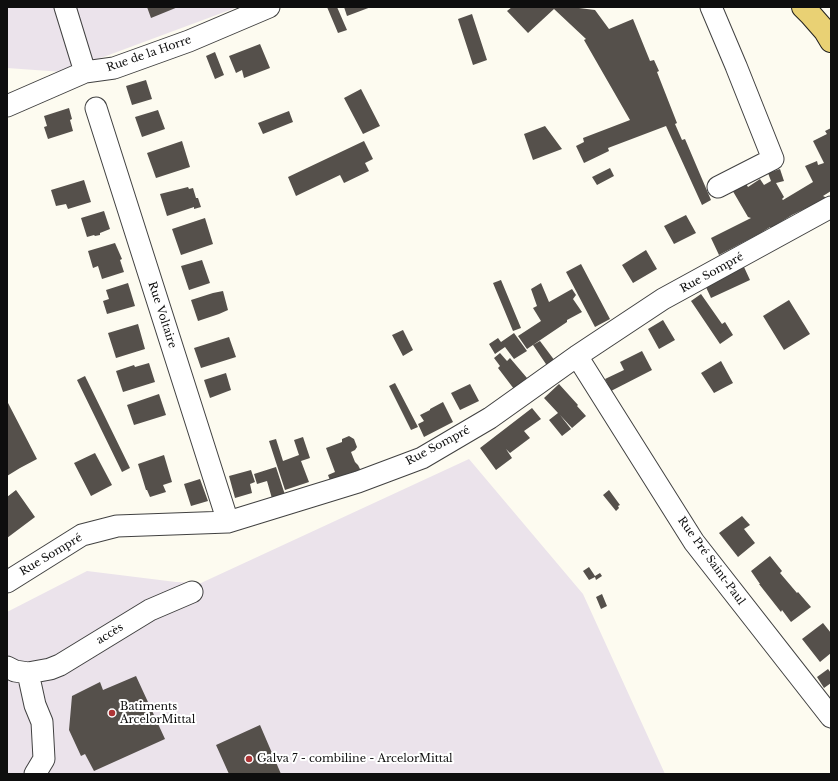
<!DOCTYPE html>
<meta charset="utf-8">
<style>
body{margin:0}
#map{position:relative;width:838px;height:781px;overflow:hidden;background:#fdfbf0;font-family:"Libre Baskerville",serif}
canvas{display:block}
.frame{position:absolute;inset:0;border:8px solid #0e0e0e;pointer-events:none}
</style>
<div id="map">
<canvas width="838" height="781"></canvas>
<div class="frame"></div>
</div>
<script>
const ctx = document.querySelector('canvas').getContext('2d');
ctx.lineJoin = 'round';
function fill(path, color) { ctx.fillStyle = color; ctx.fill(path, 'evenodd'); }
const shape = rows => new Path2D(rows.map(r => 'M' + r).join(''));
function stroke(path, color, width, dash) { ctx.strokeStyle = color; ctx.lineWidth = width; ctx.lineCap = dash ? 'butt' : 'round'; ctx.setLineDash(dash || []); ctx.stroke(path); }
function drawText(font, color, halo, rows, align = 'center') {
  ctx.font = font + ' "Libre Baskerville",serif'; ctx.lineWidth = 4; ctx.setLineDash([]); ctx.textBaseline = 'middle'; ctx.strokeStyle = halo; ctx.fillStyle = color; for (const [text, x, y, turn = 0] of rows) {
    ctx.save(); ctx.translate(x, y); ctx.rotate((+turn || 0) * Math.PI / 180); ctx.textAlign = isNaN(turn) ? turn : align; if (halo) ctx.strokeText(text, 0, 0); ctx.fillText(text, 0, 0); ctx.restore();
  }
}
fill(shape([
 [7,7,238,7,63,72,7,68],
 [469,459,583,594,665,774,7,774,7,612,87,571,176,582,201,583]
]), '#ebe3eb');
fill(shape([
 [147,7,178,7,151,18],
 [327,7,337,7,347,30,338,33],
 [344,7,371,7,347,16],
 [512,7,580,7,579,8,595,10,609,29,633,19,650,61,654,60,659,71,657,72,677,123,675,124,682,140,685,139,711,200,702,205,666,126,608,148,609,151,584,163,576,146,584,142,583,138,630,120,584,40,586,39,554,9,528,33,507,11],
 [472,14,487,60,473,65,458,19],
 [260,44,270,68,244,78,242,70,236,73,229,56],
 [215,52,224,75,215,79,206,56],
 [146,80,152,99,132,105,126,86],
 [361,89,380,126,363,134,344,98],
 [69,108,72,119,70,120,73,131,48,139,44,127,47,126,44,116],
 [158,110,165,129,142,137,135,117],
 [289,111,293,122,263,134,258,123],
 [545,126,562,149,533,160,524,134],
 [831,128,831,191,823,196,827,198,792,215,771,228,770,227,759,234,719,255,711,238,751,218,748,217,731,188,744,180,748,187,760,179,764,185,771,181,768,173,780,169,784,181,776,183,784,197,782,199,783,200,813,182,805,166,817,161,818,165,824,163,813,141,827,134,825,131],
 [182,141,190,167,156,178,147,153],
 [364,141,373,159,365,163,369,171,344,183,340,175,296,196,288,177],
 [610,168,614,176,597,185,592,177],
 [84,180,91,202,68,209,66,204,56,206,51,190],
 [188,187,189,189,193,188,196,198,198,198,201,207,194,209,194,207,167,216,160,194],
 [104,211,110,229,100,233,100,235,95,236,94,235,87,237,81,218],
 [686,215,696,233,674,244,664,226],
 [205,218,213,244,181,255,172,229],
 [115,243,122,259,120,260,124,272,102,279,98,266,93,268,88,251],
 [646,250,657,269,633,283,622,265],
 [202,260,210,283,189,290,181,266],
 [581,264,610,319,595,327,566,272],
 [744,267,750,280,711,298,705,285],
 [501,280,521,328,513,331,493,283],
 [128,283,135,306,107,314,103,301,109,299,106,290],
 [541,283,549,302,572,289,576,295,573,299,582,312,567,320,567,322,527,349,518,336,541,321,533,308,537,306,531,289],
 [223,291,228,310,219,314,198,321,191,300,213,293],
 [701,294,722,324,725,322,733,335,720,344,691,301],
 [789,300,810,334,784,350,763,316],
 [663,320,675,340,659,349,648,329],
 [138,324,145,349,116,358,108,333],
 [403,330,413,350,403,356,392,335],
 [514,333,527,351,514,359,505,347,495,354,489,344,498,338,501,342],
 [229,337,236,357,201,368,194,348],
 [540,341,555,361,548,367,533,345],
 [642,351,652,370,611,391,605,379,624,370,620,362],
 [500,353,507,361,510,358,527,378,514,389,498,368,500,366,494,358],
 [721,361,733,383,714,393,701,373],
 [149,363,155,382,123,392,116,371,134,365,135,367],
 [226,373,231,390,210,398,204,380],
 [85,376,130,468,122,472,77,380],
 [395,383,418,427,411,430,389,386],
 [470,384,479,401,460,410,451,393],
 [559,384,578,405,577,406,586,416,572,428,560,415,571,429,562,436,549,420,558,413,544,398],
 [159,394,166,415,134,425,127,405],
 [7,401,37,459,20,468,7,476],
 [443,402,453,422,424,437,418,424,424,421,420,415,430,410,430,409],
 [532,408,541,419,524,431,530,438,510,453,506,449,512,458,496,470,480,448],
 [349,436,354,439,357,447,355,450,351,452,355,462,358,465,360,469,359,473,331,483,328,475,335,472,326,448,342,442,342,439],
 [303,437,310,458,301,461,309,482,285,490,269,441,276,439,283,461,299,455,294,440],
 [95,453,112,485,91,496,74,463],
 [164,455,172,482,163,485,166,492,150,497,147,490,146,490,138,464],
 [276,467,286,498,273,502,267,481,257,484,254,474],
 [251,470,255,482,250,484,252,493,235,498,229,476],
 [200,479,208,501,191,506,184,484],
 [16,490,35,517,7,538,7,497],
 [609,490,620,505,618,506,619,508,616,511,603,495],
 [742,516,750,525,744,529,755,543,738,557,719,533],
 [770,556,782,571,780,573,797,593,798,592,811,607,791,622,782,610,781,612,759,584,760,584,751,571],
 [589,567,595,576,600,573,602,576,596,580,595,577,589,580,583,571],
 [602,594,607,606,601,609,596,597],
 [823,623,831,633,831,653,820,662,802,639],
 [828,669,831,673,831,683,824,688,817,677],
 [136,676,165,739,94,771,85,754,81,756,69,730,72,696,100,682,103,690],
 [260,725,281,774,229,774,216,745]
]), '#55504b');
const minor = shape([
 [65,7,85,72],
 [711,7,736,66,773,159,718,187],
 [7,106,85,72,114,68,189,41,269,7],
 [96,108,228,522],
 [577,356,694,542,831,717],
 [7,582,82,535,117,526,228,522,358,482,422,458,490,418,577,356,663,299,831,207],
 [7,667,15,671,28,673,35,705,42,722,44,759,35,774],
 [28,673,50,669,60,665,150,610,192,592]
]);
const major = shape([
 [803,7,811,15,825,31,831,41]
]);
stroke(minor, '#414141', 23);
stroke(major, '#1f1f1f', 24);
stroke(minor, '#fff', 21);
stroke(major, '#e9d174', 22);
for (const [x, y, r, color] of [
 [112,713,4,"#ae3536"],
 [249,759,4,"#ae3536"]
]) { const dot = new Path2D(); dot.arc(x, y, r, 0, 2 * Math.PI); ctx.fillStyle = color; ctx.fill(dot); stroke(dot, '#fff', 1.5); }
drawText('11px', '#0e0e0e', '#fff', [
 ["Rue de la Horre",149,54,-19],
 ["Rue Sompré",712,273,-29],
 ["Rue Voltaire",162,315,72],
 ["Rue Sompré",438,446,-28],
 ["Rue Sompré",51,555,-31],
 ["Rue Pré Saint-Paul",711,561,54],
 ["accès",110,634,-32]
]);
drawText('11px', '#0e0e0e', '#fff', [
 ["Batiments",120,707],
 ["ArcelorMittal",120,720],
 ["Galva 7 - combiline - ArcelorMittal",257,759]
], 'left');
</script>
